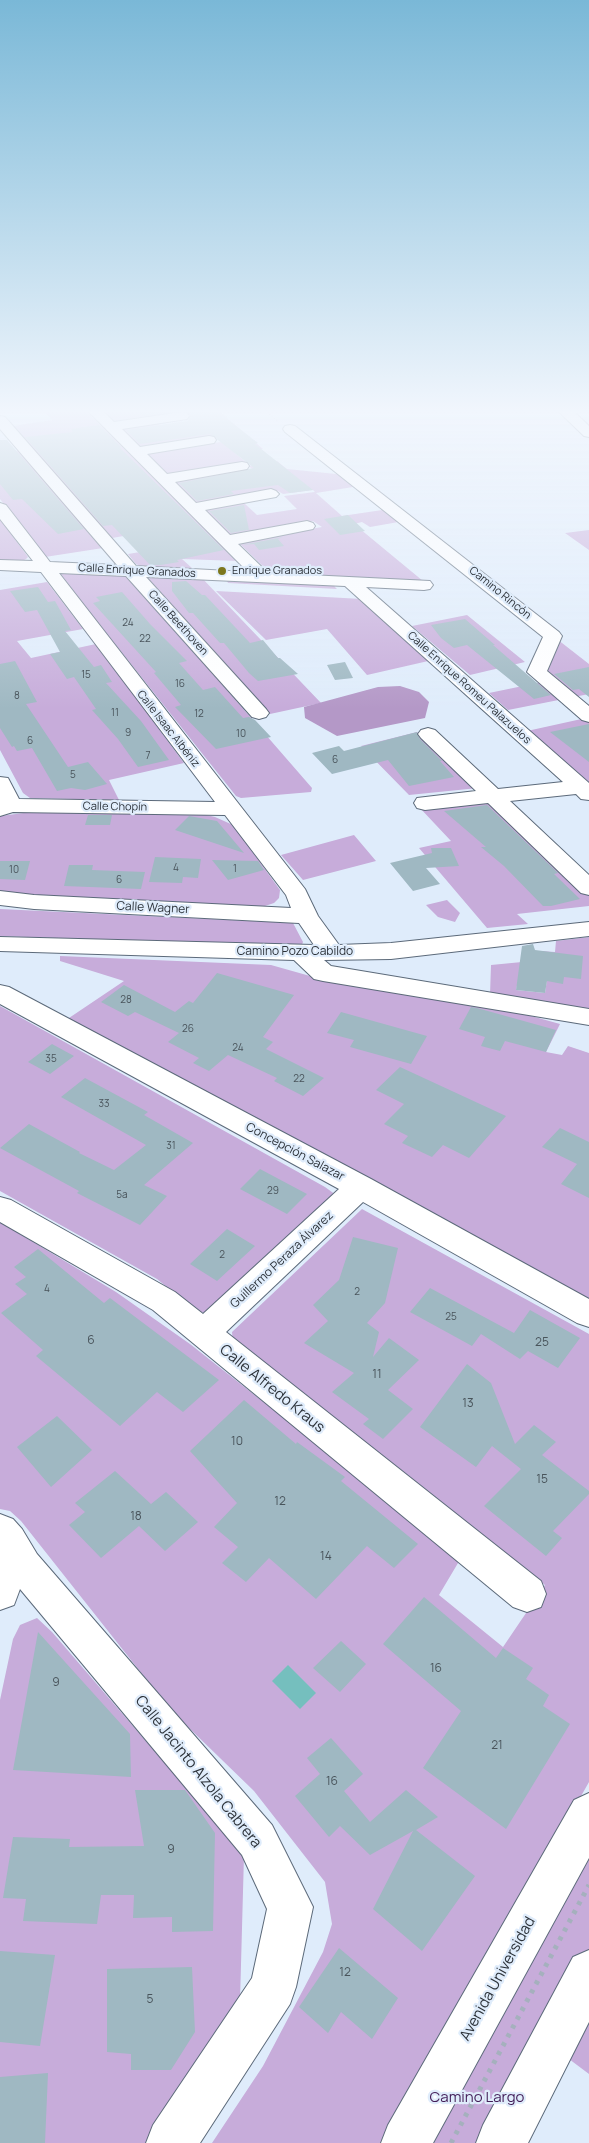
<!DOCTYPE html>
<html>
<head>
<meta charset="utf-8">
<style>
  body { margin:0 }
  canvas { display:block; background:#dfecfb }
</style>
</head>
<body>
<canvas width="589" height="2143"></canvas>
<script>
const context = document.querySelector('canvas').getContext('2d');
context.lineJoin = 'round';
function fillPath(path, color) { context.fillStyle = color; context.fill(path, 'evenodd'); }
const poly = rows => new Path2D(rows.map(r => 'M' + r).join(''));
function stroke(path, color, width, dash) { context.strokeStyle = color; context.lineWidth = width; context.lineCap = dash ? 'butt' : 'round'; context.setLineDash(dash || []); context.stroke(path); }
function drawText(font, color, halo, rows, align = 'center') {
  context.font = font + ' Manrope,sans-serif'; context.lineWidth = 4.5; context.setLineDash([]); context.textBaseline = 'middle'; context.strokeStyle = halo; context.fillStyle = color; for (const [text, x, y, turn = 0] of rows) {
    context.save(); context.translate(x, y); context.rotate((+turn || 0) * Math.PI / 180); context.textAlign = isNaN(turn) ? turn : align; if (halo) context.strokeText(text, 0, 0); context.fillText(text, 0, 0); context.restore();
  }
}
const green = poly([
  [42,409,84,409,238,561,182,559,193,569,143,567,136,564,128,554,171,547,158,530,112,538,13,426,52,420],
  [100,409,217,409,263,449,235,453,247,463,172,475,166,474,146,454,148,452,221,442,216,437,140,448,119,429,157,422,167,432,202,426,187,413,116,423],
  [19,451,78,518,103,548,45,557,0,499,0,452],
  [277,461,287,469,346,475,359,486,316,493,342,516,389,509,404,521,370,527,362,522,354,524,423,581,271,574,238,542,322,527,313,521,231,536,203,509,244,503,257,515,297,509,284,496,315,492,313,490,283,494,278,491,200,505,171,480,252,469,249,466],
  [0,519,28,557,26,559,22,561,0,560],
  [589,530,589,550,565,533],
  [64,572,124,574,139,589,312,788,311,792,241,798,236,796,80,600,61,574],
  [150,575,201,577,321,703,270,714,149,580],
  [227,581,334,586,337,589,228,583],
  [47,582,83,629,17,641,31,658,96,644,184,763,109,780,119,800,30,798,23,793,0,750,0,590],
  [216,591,362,599,437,659,367,675,327,629,266,640],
  [467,615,525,662,470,675,412,626],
  [553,636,589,664,589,694,508,710,489,693,547,681,537,672],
  [586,718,589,721,589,786,527,731],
  [417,732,447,760,478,788,409,795,361,746],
  [490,801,506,813,589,895,589,906,517,914,528,924,487,928,419,848,451,841,419,807],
  [24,813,198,813,215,817,233,825,280,890,279,898,274,903,262,907,29,897,0,892,0,816],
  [354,835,376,861,303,880,281,855],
  [447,900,460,913,455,922,438,917,426,905],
  [0,909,293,923,303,942,301,947,0,936],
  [589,937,589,1011,490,995,491,965,522,962,516,990,545,993,549,967,540,951,555,952,556,941],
  [60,956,271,965,310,976,495,1006,560,1024,546,1052,562,1055,568,1046,589,1053,589,1304,66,1020,124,981,60,961],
  [0,1006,325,1187,336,1195,211,1311,199,1313,157,1279,0,1191],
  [362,1209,589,1334,589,1782,384,2143,212,2143,263,2066,323,1952,332,1924,325,1882,254,1791,186,1725,146,1679,21,1521,10,1511,0,1509,0,1222,116,1292,190,1344,461,1558,439,1595,503,1647,545,1585,404,1472,233,1342,232,1332],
  [37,1618,52,1632,244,1855,240,2001,154,2143,0,2143,0,1700,13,1639,20,1625],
  [589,1813,589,1973,501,2143,405,2143],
  [589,2008,589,2074,565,2056]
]);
const forest = poly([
  [400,686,419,692,429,702,425,718,337,736,305,718,304,707,378,687]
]);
const water = poly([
  [288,1665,316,1693,300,1709,272,1681]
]);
const building = poly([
  [134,409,214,409,258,443,255,444,313,490,290,493,278,485,231,491,234,494,197,501,179,483,254,468,210,434,140,444,126,430,187,421,191,415,187,411,182,410,143,416],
  [99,425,121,447,120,448,224,550,177,560,179,562,161,565,150,565,112,525,103,526,25,437,73,432,71,429],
  [0,440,7,440,84,529,58,534,22,499,13,500,0,484],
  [244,505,249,530,253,529,231,533,209,511],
  [348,515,365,531,340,535,324,519],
  [283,537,278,539,284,546,259,550,254,544,242,545],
  [186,581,202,595,205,595,250,643,263,640,278,658,280,658,298,674,258,681,249,673,224,643,220,643,193,613,189,613,172,591,172,582],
  [38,587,48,602,55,601,71,630,65,631,94,667,101,665,112,682,106,683,141,721,169,760,138,767,118,739,92,710,96,709,74,677,67,679,50,654,60,652,37,610,25,612,10,591],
  [122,592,150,624,187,661,179,663,203,690,215,687,243,718,249,717,255,720,271,737,216,749,175,707,181,705,154,673,156,672,93,603,100,601,96,597],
  [465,619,495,645,493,645,551,695,534,699,467,645,454,648,441,638,431,625],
  [15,661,37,702,26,704,68,767,88,762,107,784,85,790,71,788,57,791,32,748,17,751,14,746,12,747,0,728,0,664],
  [345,662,353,678,335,680,327,665],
  [589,667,589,697,579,689,573,690,554,674],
  [589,724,589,762,550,732],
  [417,732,420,739,442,761,440,761,454,777,409,786,388,760,332,774,312,753,339,746,344,751],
  [487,805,558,873,554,874,580,899,551,906,543,906,504,866,481,847,486,847,444,811],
  [88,815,112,815,110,825,85,825],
  [189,816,217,821,244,853,175,830],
  [431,848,451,848,459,866,426,868,440,884,413,891,390,863,432,853],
  [155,857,201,859,198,878,183,877,182,883,149,882],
  [212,860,258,861,264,870,228,880],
  [0,861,30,861,25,880,0,879],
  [69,865,93,865,92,870,145,872,141,889,64,886],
  [533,944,535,950,583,956,581,979,564,977,563,984,547,981,545,993,516,990,522,946],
  [217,973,294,995,263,1037,273,1042,266,1049,324,1078,303,1096,274,1081,277,1078,228,1055,209,1071,193,1063,199,1058,168,1042,179,1033,135,1012,128,1016,101,1002,124,985,175,1012,189,1001,193,1003],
  [471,1007,477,1008,556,1030,546,1052,505,1041,500,1051,481,1046,485,1037,459,1029],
  [341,1012,427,1036,411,1064,350,1047,354,1040,327,1033],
  [52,1044,74,1056,50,1074,28,1062],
  [400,1067,506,1116,469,1158,443,1145,432,1157,402,1143,408,1136,384,1124,404,1104,376,1090],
  [85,1078,148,1112,144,1115,193,1143,144,1185,167,1196,140,1225,77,1193,79,1191,0,1148,29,1124,80,1152,79,1153,114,1170,146,1145,61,1097],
  [560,1128,589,1142,589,1198,561,1184,577,1164,542,1147],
  [260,1169,307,1194,287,1214,240,1189],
  [227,1229,255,1246,217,1281,190,1264],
  [353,1237,398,1248,385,1303,367,1323,379,1332,373,1357,389,1338,419,1360,388,1390,413,1409,383,1439,363,1424,369,1419,332,1392,354,1373,304,1343,328,1321,313,1305,339,1280],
  [38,1249,104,1303,110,1298,219,1380,183,1412,157,1392,120,1426,36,1356,43,1350,1,1313,27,1294,15,1284,26,1277,14,1267],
  [430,1288,514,1333,530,1310,580,1338,558,1368,528,1351,520,1359,481,1334,472,1346,410,1312],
  [467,1364,491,1383,515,1444,534,1425,556,1442,542,1455,589,1491,589,1494,553,1531,562,1538,546,1556,484,1506,521,1469,492,1446,476,1467,420,1427],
  [244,1400,296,1444,297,1442,345,1477,341,1481,418,1544,394,1568,367,1546,316,1599,269,1558,246,1582,222,1563,238,1547,214,1527,237,1503,190,1451],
  [57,1416,92,1450,51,1487,17,1447],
  [115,1471,151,1504,166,1492,198,1522,165,1551,139,1526,101,1558,69,1525,85,1512,75,1503],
  [424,1597,496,1658,503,1648,533,1668,526,1679,549,1695,543,1706,570,1724,506,1829,423,1768,461,1711,383,1644],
  [38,1632,130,1734,131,1777,13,1770],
  [341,1641,366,1664,340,1692,313,1668],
  [331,1738,363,1774,344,1791,370,1822,406,1790,438,1817,416,1830,475,1876,422,1951,373,1909,413,1831,370,1855,340,1826,329,1837,295,1796,320,1774,307,1758],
  [135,1790,185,1790,215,1833,213,1931,172,1932,172,1917,133,1918,134,1895,101,1895,97,1924,23,1921,26,1899,3,1898,13,1837,70,1839,69,1847,144,1846],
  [339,1948,398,1998,372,2039,341,2012,328,2033,299,2007],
  [0,1951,55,1955,40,2046,0,2042],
  [192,1967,195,2032,171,2070,131,2070,131,2054,107,2052,107,1969],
  [48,2073,45,2143,0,2143,0,2077]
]);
const pathFar1 = poly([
  [262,409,278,421]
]);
const path = poly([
  [451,2143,589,1885]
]);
const minor = poly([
  [86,409,101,409,114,422,182,412,187,413,189,416,187,419,122,429,140,447,209,436,214,437,216,440,214,443,147,454,167,474,242,462,247,463,249,466,247,469,175,482,196,503,271,489,276,491,279,494,276,497,205,510,230,535,307,521,313,523,315,526,313,529,238,544,268,573,430,581,433,585,430,589,424,590,366,587,589,783,589,800,581,799,576,794,510,801,589,875,589,895,581,893,488,803,425,810,417,808,414,803,417,798,476,791,421,738,418,734,421,730,428,728,435,730,498,789,563,782,345,586,146,577,266,709,269,713,266,717,259,719,252,717,126,576,59,573,305,889,318,916,339,945,391,943,589,922,589,936,391,959,324,960,331,966,589,1009,589,1025,323,981,314,979,294,960,0,951,0,937,314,945,299,923,34,909,0,905,0,891,34,895,291,908,286,895,225,815,13,812,0,816,0,777,8,778,19,799,215,802,41,572,0,570,0,560,33,561,0,519,0,503,6,505,50,562,117,565,0,429,0,416,5,417,136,566,248,572,86,409],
  [556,409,571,409,589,426,589,437,584,436,556,409],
  [290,425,295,426,559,632,562,636,547,671,589,706,589,722,582,720,527,672,543,637,285,432,283,429,285,426,290,425],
  [0,985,9,987,371,1179,589,1299,589,1327,577,1323,363,1202,226,1332,541,1581,546,1594,541,1607,527,1612,513,1607,153,1310,0,1222,0,1197,11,1200,175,1292,203,1314,339,1189,0,1004,0,985],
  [0,1514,13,1519,22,1529,37,1554,272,1825,313,1907,296,1987,290,2004,200,2143,146,2143,153,2125,252,1978,267,1909,242,1855,20,1589,14,1605,0,1610,0,1514],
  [589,1793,589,1858,433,2143,381,2143,388,2125,574,1800,589,1793],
  [589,1950,589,2022,528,2143,476,2143,483,2125,573,1957,589,1950]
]);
const markers = [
  [222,571,5,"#7d771d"]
];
const numberNames = [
  ["24",128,623],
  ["22",145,639],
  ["15",86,675],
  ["16",180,684],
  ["8",17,696],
  ["11",115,713],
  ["12",199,714],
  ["9",128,733],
  ["10",241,734],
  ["6",30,741],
  ["7",148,756],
  ["6",335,760],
  ["5",73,775],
  ["4",176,868],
  ["1",235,869],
  ["10",14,870],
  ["6",119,880],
  ["28",126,1000],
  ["26",188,1029],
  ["24",238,1048],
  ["35",51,1059],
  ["22",299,1079],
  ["33",104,1104],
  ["31",171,1146],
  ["29",273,1191],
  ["5a",122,1195],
  ["2",222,1255],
  ["4",47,1289],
  ["2",357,1292],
  ["25",451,1317]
];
const farStreetnames = [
  ["Calle Enrique Granados",137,571,3],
  ["Camino Rincón",500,593,39],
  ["Calle Beethoven",178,623,48],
  ["Calle Enrique Romeu Palazuelos",469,688,42],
  ["Calle Isaac Albéniz",168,729,52],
  ["Calle Chopín",115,807,1]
];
const farPoinames = [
  ["Enrique Granados",232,571]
];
const streetNames = [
  ["Calle Wagner",153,908,3],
  ["Camino Pozo Cabildo",295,952],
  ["Concepción Salazar",295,1152,28],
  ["Guillermo Peraza Álvarez",282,1260,-43]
];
const nearNumbernames = [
  ["6",91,1341],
  ["25",542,1343],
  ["11",377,1375],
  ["13",468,1404],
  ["10",237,1442],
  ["15",542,1480],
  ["12",280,1502],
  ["18",136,1517],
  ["14",326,1557],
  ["16",436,1669],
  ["9",56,1683],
  ["21",497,1746],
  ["16",332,1782],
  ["9",171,1850],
  ["12",345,1973],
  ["5",150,2000]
];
const nearStreetnames = [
  ["Calle Alfredo Kraus",272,1389,39],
  ["Calle Jacinto Alzola Cabrera",198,1772,51],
  ["Avenida Universidad",498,1979,-61]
];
const nearParknames = [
  ["Camino Largo",477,2098]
];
fillPath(green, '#c7acda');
fillPath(forest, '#b498c7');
fillPath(water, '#75bfbe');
fillPath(building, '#9fb8c2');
stroke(minor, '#5c6a7a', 2);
stroke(pathFar1, '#a5b0bd', 2, [1, 2]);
stroke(path, '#a5b0bd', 5, [4, 6]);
fillPath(minor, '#fff');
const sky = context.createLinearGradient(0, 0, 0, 709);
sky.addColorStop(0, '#7ab8d7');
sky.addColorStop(0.58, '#f1f6fd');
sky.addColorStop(1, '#f1f6fd00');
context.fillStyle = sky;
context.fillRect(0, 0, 589, 709);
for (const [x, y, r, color] of markers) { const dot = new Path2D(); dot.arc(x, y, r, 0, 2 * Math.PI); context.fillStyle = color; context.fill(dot); stroke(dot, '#dfecfb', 2); }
drawText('10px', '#49545b', null, numberNames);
drawText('11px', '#2c3239', '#dfecfb', farStreetnames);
drawText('11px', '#2c3239', '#dfecfb', farPoinames, 'left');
drawText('12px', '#2c3239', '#dfecfb', streetNames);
drawText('12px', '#49545b', null, nearNumbernames);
drawText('15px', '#2c3239', '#dfecfb', nearStreetnames);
drawText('15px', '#441f59', '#dfecfb', nearParknames);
</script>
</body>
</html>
